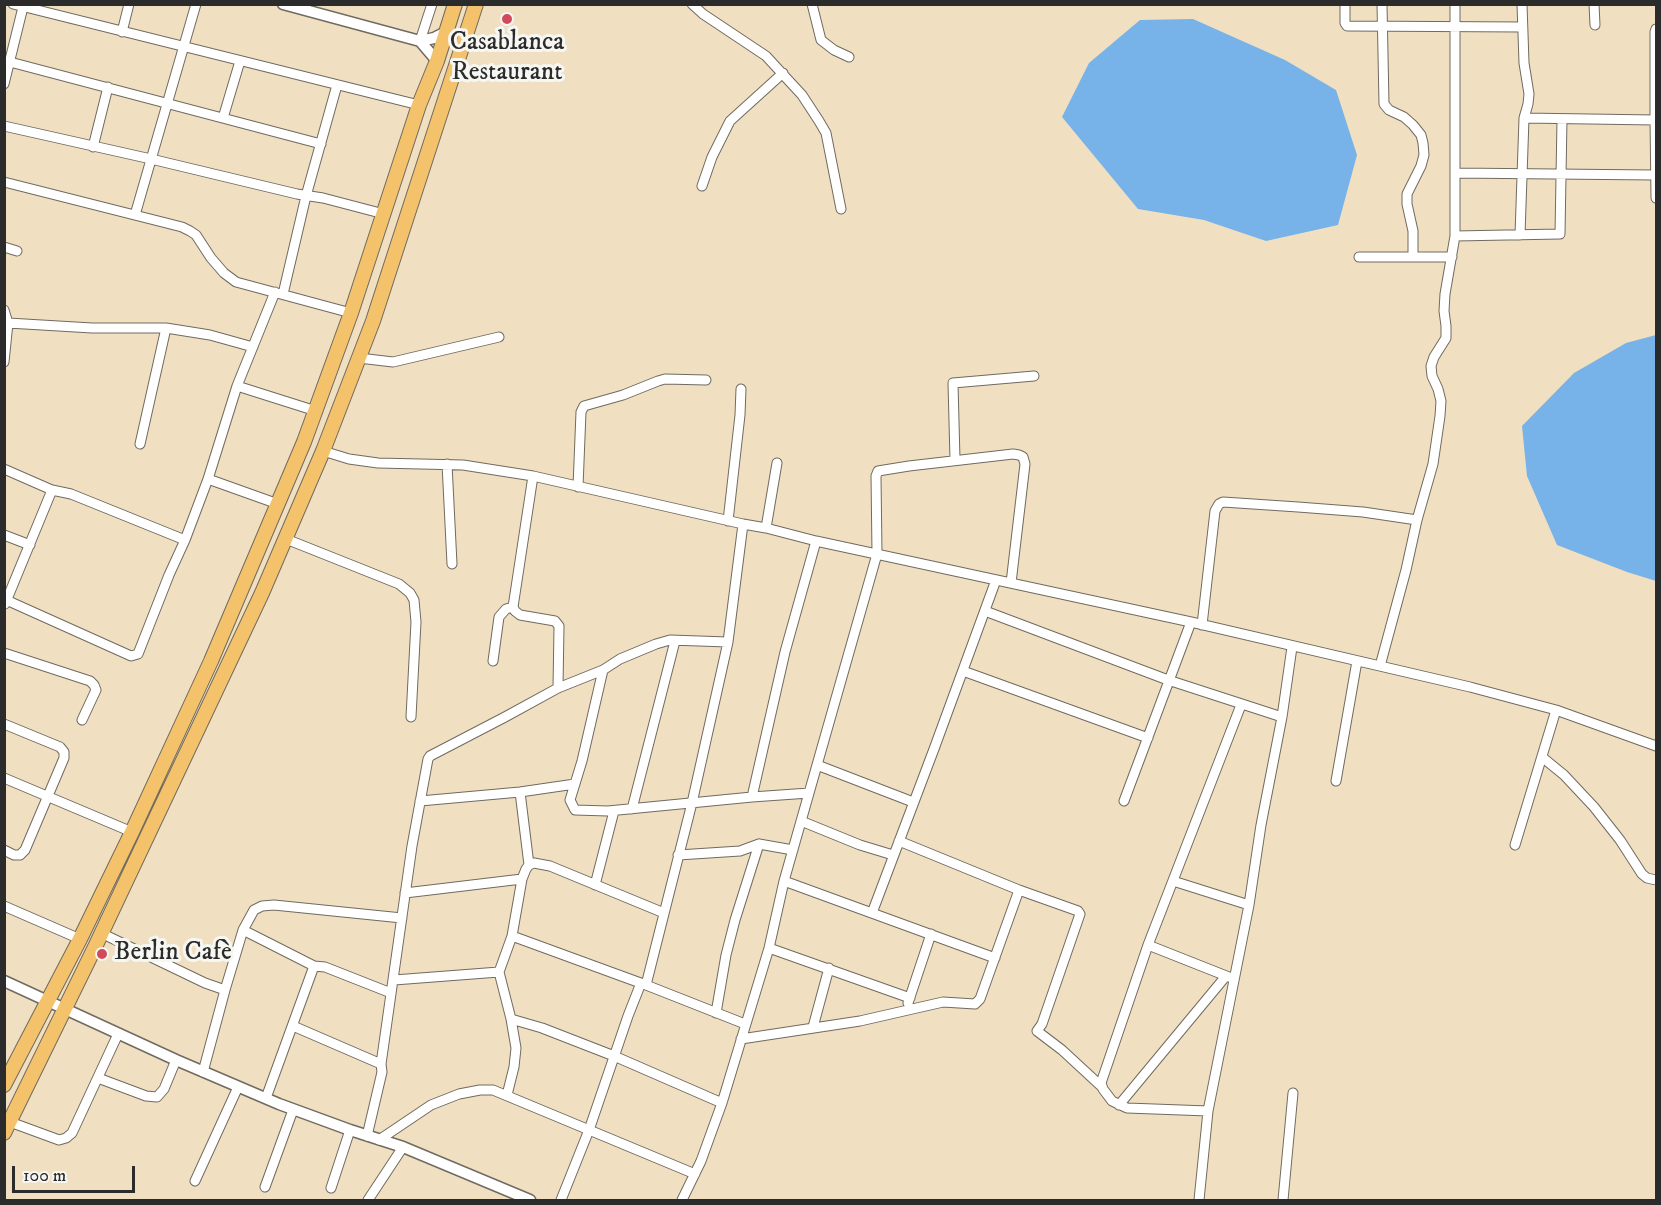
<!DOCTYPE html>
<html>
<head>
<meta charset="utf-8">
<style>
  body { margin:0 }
  #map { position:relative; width:1661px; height:1205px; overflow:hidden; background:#f0e0c1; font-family:"IM FELL DW Pica",serif }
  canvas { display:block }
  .frame { position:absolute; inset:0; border:6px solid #2b2b2b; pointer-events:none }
  .scale { position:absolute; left:12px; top:1166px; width:123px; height:27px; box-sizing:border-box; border:3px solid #2b2b2b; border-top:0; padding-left:8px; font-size:18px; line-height:21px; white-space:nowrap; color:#2b2b2b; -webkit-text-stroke:4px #f6f6f2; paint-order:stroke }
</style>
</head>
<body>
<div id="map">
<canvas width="1661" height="1205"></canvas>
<div class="frame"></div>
<div class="scale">100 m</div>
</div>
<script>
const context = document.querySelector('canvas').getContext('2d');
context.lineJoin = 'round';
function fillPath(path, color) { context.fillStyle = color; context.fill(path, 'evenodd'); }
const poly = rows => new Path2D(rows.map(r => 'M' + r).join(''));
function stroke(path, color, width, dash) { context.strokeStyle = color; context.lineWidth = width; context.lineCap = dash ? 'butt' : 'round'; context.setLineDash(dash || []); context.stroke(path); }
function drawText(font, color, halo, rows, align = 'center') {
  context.font = font + ' "IM FELL DW Pica",serif'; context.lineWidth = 6; context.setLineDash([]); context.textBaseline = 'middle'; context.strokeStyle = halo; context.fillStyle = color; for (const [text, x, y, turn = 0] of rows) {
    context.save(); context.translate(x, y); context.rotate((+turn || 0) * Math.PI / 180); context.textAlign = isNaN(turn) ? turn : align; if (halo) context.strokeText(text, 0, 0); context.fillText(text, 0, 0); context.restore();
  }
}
const water = poly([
  [1193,19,1285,60,1336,90,1357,155,1338,225,1266,241,1204,220,1138,209,1062,117,1089,63,1140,20],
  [1656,335,1656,581,1627,572,1557,545,1527,476,1522,426,1574,373,1626,343]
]);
const minor = poly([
  [13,4,419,105],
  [692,4,703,14,766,56,802,95,819,121,826,133,841,209],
  [812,4,821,40,834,50,849,57],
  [1345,4,1345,23,1347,26,1522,27],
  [1382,4,1384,104,1389,110,1404,117,1413,125,1421,135,1423,143,1424,155,1421,166,1407,194,1407,204,1413,231,1413,256],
  [1594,4,1595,25],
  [1656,29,1655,32,1655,120,1656,198],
  [122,32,129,4],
  [420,41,432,4],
  [10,62,321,144],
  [4,84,23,7],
  [223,118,240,61],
  [1524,118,1655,120],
  [4,126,151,159,297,194,323,198,384,214],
  [93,147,108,87],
  [1455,173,1655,175],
  [4,182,182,227,190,231,196,235,211,258,224,273,236,282,351,313],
  [702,186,712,157,730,121,783,73],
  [135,215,196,4],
  [1520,235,1524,118,1528,104,1529,94,1524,63,1522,4],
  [1455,236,1560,234,1562,119],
  [4,247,17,251],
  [1359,257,1452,257],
  [283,294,306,196,337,85],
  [4,310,8,323,4,362],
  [8,323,92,328,166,328,210,335,253,347],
  [359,358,393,362,499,337],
  [237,386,316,411],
  [140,444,166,328],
  [323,451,349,459,378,463,463,465,533,476,743,524,766,528,816,541,1191,622,1470,687,1556,710,1656,746],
  [955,460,953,383,1034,376],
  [447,464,452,564],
  [4,469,52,490,71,494,185,540],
  [533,476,513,607,515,611,520,615,555,621,559,626,558,688],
  [208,479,278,504],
  [578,487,581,412,584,406,623,395,658,381,665,379,706,380],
  [728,521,740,415,741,389],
  [766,528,777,463],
  [4,535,30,545],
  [286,539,399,584,410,593,414,600,416,622,411,717],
  [4,599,131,656,138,654,169,575,185,540,208,479,237,386,275,292],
  [5,604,52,490],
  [985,611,1168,680,1282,717],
  [1202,625,1215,511,1219,504,1223,502,1298,507,1363,512,1417,520],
  [4,653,90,681,94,685,96,690,82,720],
  [493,661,499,617,506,609,513,607],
  [1380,666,1406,570,1417,520,1433,464,1440,416,1441,401,1438,389,1432,376,1431,366,1434,357,1446,338,1446,326,1444,311,1445,294,1455,236,1455,4],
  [603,670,582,761,570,800,575,810,608,811,752,797,809,793],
  [963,671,1148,738],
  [4,724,60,747,64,752,64,758,25,850,20,855,14,855,4,850],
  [1542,757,1564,775,1594,807,1620,840,1642,874,1647,878,1656,880],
  [817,765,913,802],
  [4,778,132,832],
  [1336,781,1357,661],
  [752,797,785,652,816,541],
  [420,801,520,792,575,784],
  [1124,801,1191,622],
  [632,809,675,641],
  [801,821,860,845,893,855],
  [899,841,1019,890,1078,911,1080,914,1042,1024,1037,1031,1062,1050,1102,1087],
  [1515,845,1556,710],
  [678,855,740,851,759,844,793,850],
  [529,865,534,863,550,866,664,913],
  [784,881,995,958],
  [1173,881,1249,905],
  [595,885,614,811],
  [405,893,522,879],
  [4,906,80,939],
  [872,913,934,749,996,580],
  [243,930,314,966],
  [101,933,205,983,225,990,243,930,254,910,262,906,274,905,402,918],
  [512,936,646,985,745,1024],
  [1148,945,1229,977],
  [769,948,910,998],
  [394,980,499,972],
  [646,985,692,803,728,642,743,524],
  [908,1003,931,934],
  [716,1013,726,955,735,920,759,844],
  [511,1019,542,1028,614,1056,722,1103],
  [293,1026,381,1064],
  [813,1027,829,968],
  [741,1039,860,1021,943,1002,975,1004,980,999,1019,890],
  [203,1072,225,990],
  [98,1078,146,1096,157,1097,164,1089,176,1060],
  [507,1095,514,1067,516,1048,511,1019,499,972,512,936,522,879,526,869,529,865,520,792],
  [266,1098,314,966,325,967,391,993],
  [1119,1105,1226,976],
  [1208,1111,1127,1108,1112,1101,1103,1089,1101,1083,1148,945,1241,705],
  [10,1122,59,1140,66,1138,72,1133,118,1034],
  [367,1136,382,1072,381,1064,412,846,428,759,430,756,505,717,558,688,603,670,620,659,656,644,670,640,728,642],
  [379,1140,431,1105,459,1094,480,1090,493,1090,695,1174],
  [195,1181,238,1087],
  [265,1187,293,1110],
  [331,1188,350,1130],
  [368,1200,403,1147],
  [561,1200,589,1130,628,1016,641,983],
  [682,1200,701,1161,722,1103,769,948,784,881,877,554,876,476,878,471,909,466,1013,454,1019,455,1023,457,1025,464,1011,583],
  [1199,1200,1208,1111,1249,905,1261,825,1282,717,1292,647],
  [1283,1200,1293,1093]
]);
const tertiary = poly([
  [283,4,420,41,434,38,446,32],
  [420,41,437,61],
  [4,981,176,1060,279,1104,350,1130,403,1147,530,1200]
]);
const primary = poly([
  [4,1085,80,939,132,832,211,661,304,442,351,313,419,105,437,61,455,4],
  [4,1133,95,947,262,593,323,451,373,321,476,4]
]);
const markers = [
  [507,19,6,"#d1495b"],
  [102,954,6,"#d1495b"]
];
const poiNames = [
  ["Casablanca",507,44],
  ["Restaurant",507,74],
  ["Berlin Cafè",114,954,"left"]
];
fillPath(water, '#77b2e8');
stroke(minor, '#706a60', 11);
stroke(tertiary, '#706a60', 13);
stroke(primary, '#706a60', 16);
stroke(minor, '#fff', 9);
stroke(tertiary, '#fff', 10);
stroke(primary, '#f3c26a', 14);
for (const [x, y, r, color] of markers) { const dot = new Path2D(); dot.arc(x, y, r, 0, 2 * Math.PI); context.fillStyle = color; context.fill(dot); stroke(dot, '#f6f6f2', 2); }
drawText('26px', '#2b2b2b', '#f6f6f2', poiNames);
</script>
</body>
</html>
